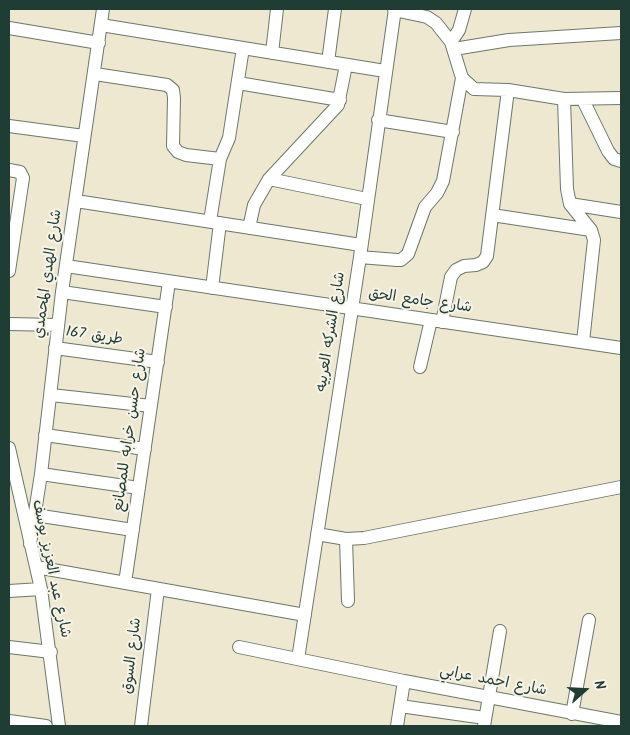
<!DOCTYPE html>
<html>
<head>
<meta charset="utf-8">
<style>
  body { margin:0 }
  #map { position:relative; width:630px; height:735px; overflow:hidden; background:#efe8d0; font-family:Kalam,sans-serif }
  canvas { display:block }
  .frame { position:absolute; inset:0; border:10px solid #1f3d34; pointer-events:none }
  .north { position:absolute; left:560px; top:665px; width:50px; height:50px; -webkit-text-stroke:4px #f7f3e8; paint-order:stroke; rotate:71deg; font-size:14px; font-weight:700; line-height:20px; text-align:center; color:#1f3d34 }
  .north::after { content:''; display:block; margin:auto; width:18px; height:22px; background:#1f3d34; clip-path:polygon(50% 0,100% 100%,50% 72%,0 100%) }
</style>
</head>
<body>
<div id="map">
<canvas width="630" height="735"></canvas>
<div class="frame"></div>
<div class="north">N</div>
</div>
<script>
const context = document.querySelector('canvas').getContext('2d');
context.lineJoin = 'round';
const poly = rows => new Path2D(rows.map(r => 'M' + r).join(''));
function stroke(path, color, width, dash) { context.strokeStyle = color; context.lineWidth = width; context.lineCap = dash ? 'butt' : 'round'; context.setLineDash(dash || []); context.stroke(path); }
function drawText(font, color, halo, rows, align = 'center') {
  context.font = font + ' Kalam,"Playpen Sans Arabic",sans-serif'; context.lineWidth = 4; context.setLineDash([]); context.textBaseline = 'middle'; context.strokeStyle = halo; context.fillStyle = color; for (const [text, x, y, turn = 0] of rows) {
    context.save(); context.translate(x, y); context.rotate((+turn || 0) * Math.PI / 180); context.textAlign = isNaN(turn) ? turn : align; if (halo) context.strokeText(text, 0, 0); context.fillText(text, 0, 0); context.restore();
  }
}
const minor = poly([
  [394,10,427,17,436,23,451,42,462,78,474,89,508,90,564,99,621,98],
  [101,25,385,71],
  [9,28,99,43],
  [451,42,459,30,465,9],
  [454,49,509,40,621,33],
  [272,53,277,9],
  [328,62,335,9],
  [95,74,167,85,173,90,174,98,173,146,178,152,186,155,220,159],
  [238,83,340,100],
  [564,99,567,189,570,204,591,230,594,240,583,342],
  [583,100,608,151,614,159,621,161],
  [378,120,453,132],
  [9,126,84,136],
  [9,170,20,172,23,178,9,271],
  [269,179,367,199],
  [76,201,361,245],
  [570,204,621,212],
  [492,215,591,230],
  [210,221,220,159,229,138,243,48],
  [249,228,254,205,269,179,338,105,346,65],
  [360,257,397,260,401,260,408,254,425,207,437,193,443,181,462,78],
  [66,266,621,348],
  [212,288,220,223],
  [62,292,166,307],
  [442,322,451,277,456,270,464,266,476,265,483,262,487,256,508,90],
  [9,324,58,325],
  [55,348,158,362],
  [420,367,431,320],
  [51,395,151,406],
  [45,435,145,449],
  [9,448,41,589,59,726],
  [41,474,139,488],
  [35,515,133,530],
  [317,534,346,539,364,538,621,487],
  [346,539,348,601],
  [30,544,41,474,62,292,103,9],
  [36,567,305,615],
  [125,583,169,282],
  [9,591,41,589],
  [9,647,51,652],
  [239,647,404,681],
  [298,659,360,257,395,9],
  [400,706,485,718],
  [572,714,589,620],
  [9,721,46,726],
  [141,726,158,589],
  [397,726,404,681,621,722],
  [484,726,500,631]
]);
const streetNames = [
  ["شارع الهدي المحمدي",49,274,-82],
  ["شارع جامع الحق",420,302,8],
  ["شارع الشركه العربيه",332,332,-81],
  ["طريق 167",94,337,8],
  ["شارع حسن خرابه للمصانع",131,430,-82],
  ["شارع عبد العزيز يوسف",50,569,78],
  ["شارع السوق",133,656,-83],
  ["شارع احمد عرابي",493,682,11]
];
stroke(minor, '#68796b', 14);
stroke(minor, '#fff', 12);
drawText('15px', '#1f3d34', '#f7f3e8', streetNames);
</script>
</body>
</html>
